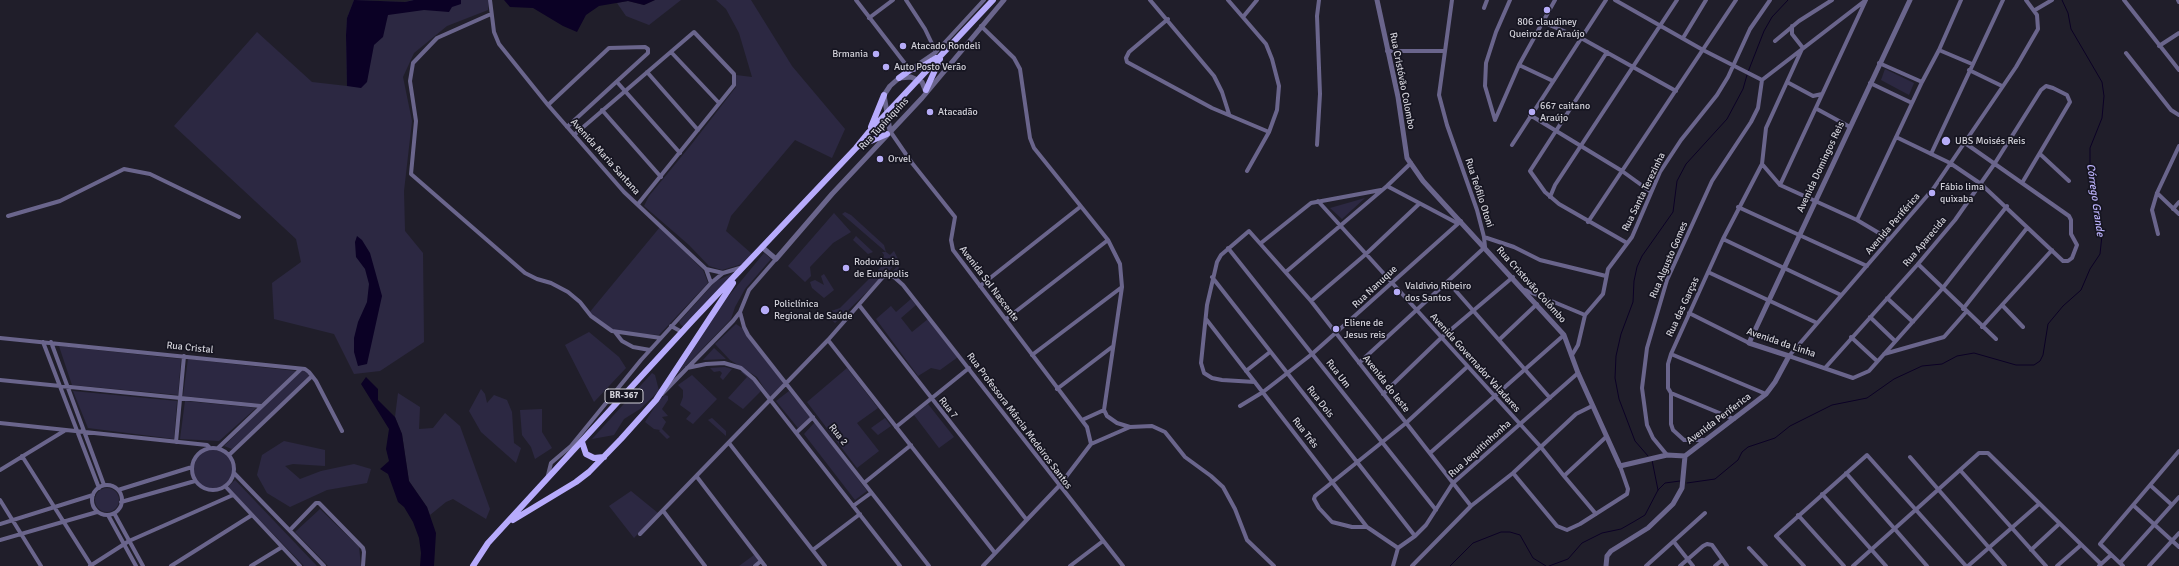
<!DOCTYPE html>
<html>
<head>
<meta charset="utf-8">
<style>
  body { margin:0 }
  canvas { display:block; background:#201e2a }
</style>
</head>
<body>
<canvas width="2179" height="566"></canvas>
<script>
const context = document.querySelector('canvas').getContext('2d');
context.lineJoin = 'round';
function fillPath(path, color) { context.fillStyle = color; context.fill(path, 'evenodd'); }
const poly = rows => new Path2D(rows.map(r => 'M' + r).join(''));
function stroke(path, color, width, dash) { context.strokeStyle = color; context.lineWidth = width; context.lineCap = dash ? 'butt' : 'round'; context.setLineDash(dash || []); context.stroke(path); }
function drawText(font, color, halo, rows, align = 'center') {
  context.font = font + ' Signika,sans-serif'; context.lineWidth = 3.5; context.setLineDash([]); context.textBaseline = 'middle'; context.strokeStyle = halo; context.fillStyle = color; for (const [text, x, y, turn = 0] of rows) {
    context.save(); context.translate(x, y); context.rotate((+turn || 0) * Math.PI / 180); context.textAlign = isNaN(turn) ? turn : align; if (halo) context.strokeText(text, 0, 0); context.fillText(text, 0, 0); context.restore();
  }
}
const green = poly([
  [354,0,405,2,412,0,489,0,488,10,447,26,414,53,403,77,412,121,404,191,405,231,423,253,424,342,380,371,354,374,334,334,274,319,272,283,301,262,296,239,174,126,257,32,312,82,347,86,346,35,347,18],
  [655,0,681,0,649,25,626,16,617,3,628,1,644,5],
  [716,0,751,0,792,66,845,129,832,158,795,140,731,216,726,231,752,254,742,264,722,270,709,266,689,245,644,206,649,196,691,145,736,87,736,75,752,77,739,33,726,9],
  [1885,69,1914,83,1909,95,1881,80],
  [1365,198,1342,219,1330,208],
  [845,212,851,215,884,245,886,252,890,255,894,251,899,261,835,323,828,316,819,315,840,308,882,266,884,255,882,252,886,252,842,214],
  [834,213,851,232,833,243,810,267,811,276,805,282,788,266],
  [660,227,703,270,708,283,659,335,615,332,589,313],
  [856,236,873,252,868,254,853,240],
  [764,253,771,259,745,289,735,307,731,319,676,376,723,303],
  [898,266,903,278,889,274],
  [738,271,685,328,681,325,679,322,716,281],
  [824,274,834,290,824,298,812,288,810,282,815,280,824,285,821,276],
  [911,299,916,305,901,318,912,332,928,319,958,357,940,370,931,368,918,376,876,319,891,306,896,312],
  [736,324,742,328,755,343,784,384,770,397,757,377,730,360,715,344],
  [589,332,619,357,626,368,594,402,565,345],
  [59,346,181,359,178,395,72,385],
  [714,348,726,359,703,360],
  [188,359,296,371,261,404,183,396],
  [725,367,732,369,723,380,720,377,722,373,720,371,714,372,710,368],
  [847,368,878,408,857,423,879,451,857,468,807,402],
  [301,370,309,372,310,376,232,449,224,446],
  [742,371,749,375,761,391,743,409,728,398,747,377,741,372],
  [652,373,655,375,659,391,640,409,624,419,614,435,592,439],
  [692,375,717,399,693,424,686,419,691,413,680,405,683,397,683,390,678,385],
  [481,389,485,394,487,403,494,395,507,400,512,412,514,443,521,448,516,463,481,432,469,411],
  [73,391,177,401,174,439,88,428],
  [789,391,811,418,798,428,776,401],
  [398,393,420,407,419,429,433,428,445,413,460,426,490,509,486,519,453,499,446,502,430,515,427,507,409,481,402,434,395,417],
  [665,395,668,396,668,400,662,409,668,416,662,417,666,422,662,429,670,437,667,439,659,431,660,430,654,429,645,422,659,400],
  [185,401,256,408,219,441,180,439],
  [928,404,954,437,939,448,914,415],
  [542,409,542,432,552,448,535,459,531,447,522,435,520,410],
  [712,418,726,431,726,436,708,420],
  [885,418,891,426,878,435,871,428],
  [815,422,867,491,855,500,804,434],
  [284,441,325,450,325,466,293,464,285,466,300,479,321,471,354,464,371,469,367,483,327,490,290,507,267,493,257,475,262,455],
  '193 469a20 20 0 1 1 40 0a20 20 0 1 1-40 0Z',
  [235,480,317,566,304,566,228,487],
  '95 500a12 12 0 1 1 24 0a12 12 0 1 1-24 0Z',
  [631,491,658,513,634,538,609,506],
  [320,509,359,547,361,566,328,566,295,532],
  [754,555,759,561,752,566,739,566]
]);
const water = poly([
  [354,0,405,2,414,0,461,0,461,4,452,7,449,12,424,10,388,15,383,37,374,45,367,82,361,88,347,86,346,35,347,18],
  [504,0,655,0,644,5,628,1,599,6,586,15,577,32,563,26,533,8,510,7],
  [357,236,362,240,370,253,382,296,367,364,358,366,354,352,354,338,358,322,367,302,369,284,365,269,356,257,355,242],
  [366,377,378,389,378,400,395,417,402,434,409,481,427,507,436,533,434,566,420,566,421,553,419,538,413,522,404,507,398,502,388,474,380,469,389,461,386,449,389,429,361,384]
]);
const stream = poly([
  [1748,72,1764,31,1772,17,1788,0],
  [1648,456,1635,441,1619,399,1615,378,1616,356,1621,334,1633,302,1634,281,1637,267,1642,256,1673,212,1677,181,1686,164,1727,119,1743,89,1747,75],
  [1652,460,1658,490],
  [1687,483,1715,479,1738,460,1742,452,1748,447,1775,438,1790,426,1832,405,1867,398,1894,379,1922,366,1942,364,1957,356,1974,353,2016,365,2034,365,2040,361,2043,355,2048,324,2063,306,2081,290,2090,269,2100,254,2102,235,2090,169,2090,148,2102,118,2104,96,2102,82,2071,29,2068,13,2062,0],
  [1450,566,1473,543,1501,532,1510,532,1520,535,1533,558,1546,566],
  [1549,566,1568,559,1582,543,1602,533,1621,529,1635,521,1645,515,1658,490,1665,483,1680,481]
]);
const minor = poly([
  [490,0,494,32,499,44,548,105,624,192,706,269,723,273,743,267],
  [856,0,910,70],
  [906,0,925,29,936,52],
  [1150,0,1214,76,1222,92,1229,114],
  [1228,0,1266,44,1272,59,1279,86,1277,110,1269,132,1247,171],
  [1615,0,1703,50,1762,80,1866,0],
  [2124,0,2179,70],
  [2178,0,2179,2],
  [1484,8,1487,0],
  [2035,10,2052,0],
  [491,14,437,38,413,63,410,81,416,121,411,174,525,273,537,279,551,283,568,292,580,302,591,316,612,331,661,338],
  [1243,17,1257,0],
  [869,18,893,0],
  [1168,19,1129,52,1126,58,1127,62,1212,108,1269,132],
  [1542,22,1581,38,1676,91],
  [981,26,1014,58,1020,69,1030,138,1034,148,1108,240,1120,264,1122,287,1104,410,1107,416,1117,423,1130,427,1152,426,1165,432,1185,457,1211,476,1223,487,1235,509,1247,540,1274,566],
  [1792,26,1792,34,1803,48],
  [1683,38,1706,0],
  [1775,41,1799,21,1832,0],
  [2159,46,2179,33],
  [1802,49,1766,128,1762,164,1780,185,1857,220,1889,239],
  [1939,50,1972,64],
  [1387,51,1444,51],
  [671,52,719,103],
  [1607,52,1530,171,1545,192,1559,204,1627,243],
  [2126,53,2171,110,2179,115],
  [1879,63,1922,82],
  [1519,65,1553,81],
  [914,67,936,52,984,0],
  [1969,70,2002,86],
  [647,72,698,130],
  [617,82,680,153],
  [1787,82,1813,96,1822,94],
  [1870,83,1912,103],
  [548,105,609,48,645,47,648,49,648,53,626,73,567,127],
  [1817,109,1850,127],
  [602,110,661,177],
  [1530,115,1622,171,1651,192],
  [1495,120,1519,65,1555,0],
  [1495,120,1485,86,1486,63,1496,32,1510,0],
  [890,131,912,163,955,217,951,240,953,250,1087,427,1091,444],
  [574,135,694,32,734,74,734,85,638,204],
  [1896,137,1950,163,1981,184,2063,261,2068,261,2072,258,2077,245,2071,234,2071,220,2069,216,1965,143],
  [1317,145,1320,94,1317,16,1319,0],
  [1512,145,1606,0],
  [1931,154,2003,0],
  [2040,154,2069,181],
  [1780,185,1866,0],
  [1387,186,1457,223],
  [2157,193,2179,214],
  [1550,197,1555,185,1677,0],
  [1318,201,1540,446,1564,476,1606,437],
  [2007,206,1942,289,1869,371,1853,378,1789,356,1933,189,2016,67,2038,29,2037,15,2026,0],
  [1738,207,1867,266],
  [2173,209,2179,202],
  [8,216,60,201,124,169,150,174,239,217],
  [1857,220,1922,82,1939,50,1961,0],
  [1588,222,1736,0],
  [2158,234,2152,210,2157,193,2179,146],
  [1484,237,1514,247,1540,260,1606,276],
  [1723,239,1841,295],
  [1261,243,1311,203,1381,190],
  [1228,248,1436,510],
  [1918,264,1996,339],
  [706,269,711,283],
  [1287,271,1387,186,1411,163],
  [1708,272,1817,323],
  [1212,277,1415,536],
  [1448,282,1550,398],
  [980,286,1080,207],
  [1525,290,1585,315],
  [1887,298,1913,322],
  [1311,301,1366,254,1419,204],
  [859,305,1026,519],
  [2002,305,2023,327],
  [1963,309,2027,228],
  [740,312,744,327,748,335,929,566],
  [1689,313,1749,343],
  [1870,317,1895,341],
  [1006,319,1108,240],
  [1206,319,1367,527,1398,548],
  [671,326,682,332],
  [1982,327,2052,250],
  [615,332,622,341,633,347,650,350],
  [1851,337,1877,361],
  [0,338,305,369,309,372,316,381,342,431],
  [1500,339,1537,304],
  [828,340,995,553],
  [43,342,99,488],
  [51,342,104,485],
  [1671,354,1766,394],
  [1884,354,1944,337,1966,312],
  [1032,355,1122,287],
  [1572,355,1578,345,1585,315,1603,294,1608,269,1632,237,1660,172,1681,140,1717,95,1728,77,1750,29,1770,0],
  [1359,363,1485,247,1484,237,1477,210,1447,125,1439,95,1452,0],
  [687,368,706,364,724,363,741,368,754,379,900,566],
  [1825,368,1918,264,1955,220,1995,163,2041,90,2046,86,2053,88,2067,95,2070,102,2022,183],
  [1246,371,1270,352],
  [0,380,261,406],
  [1255,382,1222,380,1212,378,1204,373,1201,363,1207,305,1217,262,1221,255,1249,231,1311,301,1471,506],
  [1057,389,1112,347],
  [1671,393,1734,419],
  [662,394,733,321,740,312,749,290,776,259],
  [1383,394,1441,338,1513,277],
  [1240,406,1263,392,1312,354,1461,221],
  [1082,420,1104,410],
  [0,423,207,445,209,447],
  [896,427,969,368],
  [797,432,813,417],
  [1706,440,1684,440,1673,430,1671,424,1671,393,1668,388,1668,364,1671,354,1723,239,1762,164],
  [176,442,184,356],
  [729,443,825,566],
  '192 469a21 21 0 1 1 42 0a21 21 0 1 1-42 0Z',
  [218,448,301,369],
  [1430,453,1564,335],
  [229,455,312,376],
  [1667,455,1653,438,1647,425,1642,388,1647,348,1667,280,1712,181,1751,122,1758,108,1762,80],
  [22,456,91,565],
  [1910,457,2005,566],
  [0,470,64,431],
  [1960,470,2046,566],
  [234,473,324,566],
  [1513,473,1557,526,1567,530,1580,524,1627,494,1628,489,1620,466],
  [1846,473,1927,566],
  [1564,476,1596,514],
  [697,477,765,566],
  [547,479,551,463,571,446,641,360,711,283,723,273],
  [864,483,911,445],
  [2150,485,2172,505],
  '92 500a15 15 0 1 1 30 0a15 15 0 1 1-30 0Z',
  [225,486,300,566],
  [118,490,192,467],
  [1822,494,1886,566],
  [0,500,41,566],
  [121,502,195,481],
  [2133,505,2179,547],
  [853,506,871,493],
  [664,512,705,566],
  [114,513,143,566],
  [108,515,136,566],
  [1798,515,1844,566],
  [0,524,93,495],
  [1367,527,1352,527,1332,522,1319,508,1314,499,1315,496,1406,423,1467,367],
  [290,530,316,503,319,503,363,548,364,552,363,566],
  [640,534,828,340,883,277,887,276,894,277,903,285,1123,566],
  [0,540,97,512],
  [1674,542,1693,566],
  [1749,548,1766,566],
  [814,549,860,514],
  [2031,550,2059,524],
  [2120,563,2179,497],
  [90,566,129,541,233,495],
  [171,566,252,515],
  [251,566,282,547],
  [755,566,761,561],
  [983,566,1059,486,1091,444,1130,427],
  [1070,566,1103,541],
  [1393,566,1398,548,1415,536,1426,525,1453,483,1578,373],
  [1412,566,1471,506,1513,473,1576,414,1592,406],
  [1646,566,1705,513],
  [1680,566,1703,546,1707,544,1712,545,1727,566],
  [1715,566,1722,560],
  [1804,566,1776,536,1867,455,1966,566],
  [1853,566,1979,453,1988,453,2101,564],
  [1968,566,2039,504],
  [2057,566,2081,545],
  [2099,566,2111,555],
  [2123,566,2100,544,2179,451],
  [2149,566,2179,533]
]);
const tertiary = poly([
  [1377,0,1398,97,1407,158,1423,181,1564,335,1578,373,1620,466,1667,455,1685,456],
  [890,131,884,95,890,86,899,78,911,77,922,82,926,92],
  [763,248,776,259,832,194,922,98,1004,0],
  [1606,566,1607,556,1611,551,1648,528,1673,504,1682,488,1685,456,1766,394,1775,382,1789,356,1749,343,1910,0]
]);
const primary = poly([
  [899,78,910,70,923,66,936,58],
  [926,90,940,59],
  [871,127,884,95],
  [859,146,887,134],
  [582,442,586,454,594,458,604,457],
  [513,520,576,482,589,472,621,439,656,400,733,283],
  [473,566,488,543,693,320,856,148,869,132,993,0]
]);
const markers = [
  [1547,10,4,"#b6acf8"],
  [903,46,4,"#b6acf8"],
  [876,54,4,"#b6acf8"],
  [886,67,4,"#b6acf8"],
  [930,112,4,"#b6acf8"],
  [1532,112,4,"#b6acf8"],
  [1946,141,5,"#b6acf8"],
  [880,159,4,"#b6acf8"],
  [1932,193,4,"#b6acf8"],
  [846,268,4,"#b6acf8"],
  [1397,292,4,"#b6acf8"],
  [765,310,5,"#b6acf8"],
  [1336,329,4,"#b6acf8"]
];
const shields = [
  [624,396,38]
];
const shieldNames = [
  ["BR-367",624,396]
];
const poiNames = [
  ["806 claudiney",1547,22,"center"],
  ["Queiroz de Araújo",1547,34,"center"],
  ["Atacado Rondeli",911,46],
  ["Brmania",868,54,"right"],
  ["Auto Posto Verão",894,67],
  ["667 caitano",1540,106],
  ["Araújo",1540,118],
  ["Atacadão",938,112],
  ["UBS Moisés Reis",1955,141],
  ["Orvel",888,159],
  ["Fábio lima",1940,187],
  ["quixaba",1940,199],
  ["Rodoviaria",854,262],
  ["de Eunápolis",854,274],
  ["Valdivio Ribeiro",1405,286],
  ["dos Santos",1405,298],
  ["Policlínica",774,304],
  ["Regional de Saúde",774,316],
  ["Eliene de",1344,323],
  ["Jesus reis",1344,335]
];
const streetNames = [
  ["Rua Cristóvão Colombo",1402,81,79],
  ["Rua Tupiniquins",884,124,-47],
  ["Avenida Maria Santana",605,157,48],
  ["Avenida Domingos Reis",1821,167,-65],
  ["Rua Santa Terezinha",1644,192,-64],
  ["Rua Teófilo Otoni",1479,193,72],
  ["Avenida Periférica",1893,224,-49],
  ["Rua Aparecida",1925,242,-50],
  ["Rua Algusto Gomes",1669,260,-67],
  ["Avenida Sol Nascente",989,284,53],
  ["Rua Cristovão Colômbo",1531,285,48],
  ["Rua Nanuque",1375,287,-43],
  ["Rua das Garças",1683,307,-65],
  ["Avenida da Linha",1781,343,19],
  ["Rua Cristal",190,348,6],
  ["Avenida Governador Valadares",1475,363,48],
  ["Rua Um",1338,374,52],
  ["Avenida do leste",1386,384,52],
  ["Rua Dois",1320,402,52],
  ["Rua 7",948,408,52],
  ["Avenida Periferica",1719,419,-37],
  ["Rua Professora Márcia Medeiros Santos",1019,421,53],
  ["Rua Três",1305,433,52],
  ["Rua 2",838,435,52],
  ["Rua Jequitinhonha",1480,449,-42]
];
const waterNames = [
  ["Córrego Grande",2095,200,82]
];
fillPath(green, '#2c2842');
fillPath(water, '#0b0125');
stroke(stream, '#0b0125', 1);
stroke(minor, '#6a658c', 4);
stroke(tertiary, '#6a658c', 5);
stroke(primary, '#b7abfc', 6);
for (const [x, y, r, color] of markers) { const dot = new Path2D(); dot.arc(x, y, r, 0, 2 * Math.PI); context.fillStyle = color; context.fill(dot); stroke(dot, '#161521', 1.5); }
for (const [x, y, w] of shields) { const box = new Path2D(); box.roundRect(x - w / 2, y - 7, w, 14, 3); context.fillStyle = '#161521'; context.fill(box); stroke(box, '#d1d0d8', 1); }
drawText('bold 9px', '#d1d0d8', null, shieldNames);
drawText('10px', '#d1d0d8', '#161521', poiNames, 'left');
drawText('10px', '#d1d0d8', '#161521', streetNames);
drawText('italic 11px', '#beb4fe', '#161521', waterNames);
</script>
</body>
</html>
